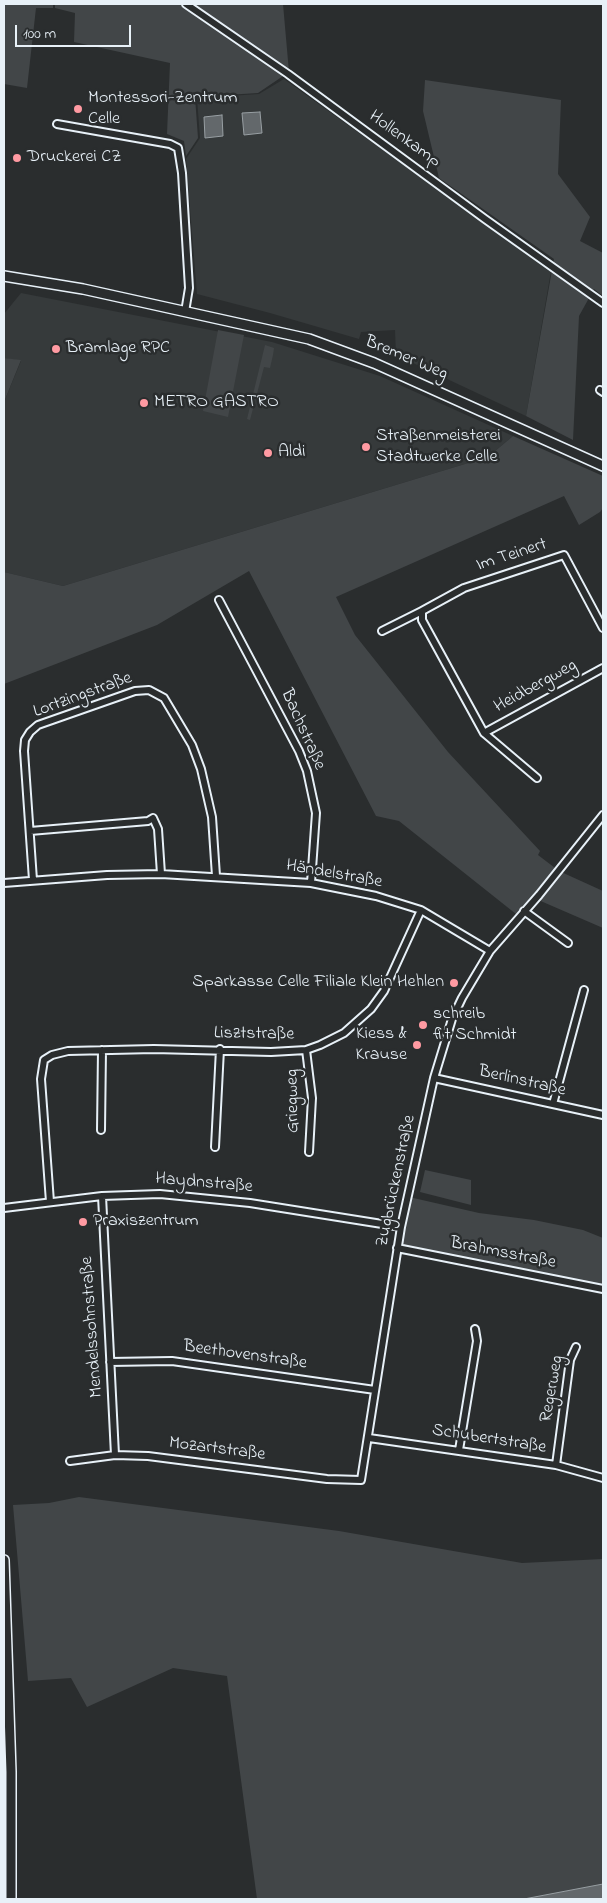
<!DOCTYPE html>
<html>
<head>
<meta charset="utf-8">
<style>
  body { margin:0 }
  #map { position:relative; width:607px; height:1903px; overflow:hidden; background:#2a2d2e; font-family:"Indie Flower",sans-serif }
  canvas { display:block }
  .frame { position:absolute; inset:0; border:5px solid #e8f1f8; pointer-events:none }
  .scale { position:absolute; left:15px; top:25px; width:116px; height:22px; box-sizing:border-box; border:2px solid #e8f1f8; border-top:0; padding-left:6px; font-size:15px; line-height:18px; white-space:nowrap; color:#e8f1f8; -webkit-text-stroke:4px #2a2d2e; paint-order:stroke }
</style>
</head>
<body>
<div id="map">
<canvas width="607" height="1903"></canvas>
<div class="frame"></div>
<div class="scale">100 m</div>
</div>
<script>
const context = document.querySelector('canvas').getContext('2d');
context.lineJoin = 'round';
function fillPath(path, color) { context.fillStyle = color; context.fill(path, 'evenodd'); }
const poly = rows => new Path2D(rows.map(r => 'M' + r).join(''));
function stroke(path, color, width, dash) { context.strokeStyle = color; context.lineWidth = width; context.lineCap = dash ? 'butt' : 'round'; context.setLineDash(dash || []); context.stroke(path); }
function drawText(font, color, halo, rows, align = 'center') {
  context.font = font + ' "Indie Flower",sans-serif'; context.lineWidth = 5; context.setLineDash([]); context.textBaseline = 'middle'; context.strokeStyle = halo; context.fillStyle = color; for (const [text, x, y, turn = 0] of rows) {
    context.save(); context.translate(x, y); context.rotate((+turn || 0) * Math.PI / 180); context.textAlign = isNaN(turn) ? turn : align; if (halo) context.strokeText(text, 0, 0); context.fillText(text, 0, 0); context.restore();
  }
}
const built = poly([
  [284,79,551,271,526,416,396,355,395,330,361,332,359,339,270,313,197,294,186,159,200,138,197,98,259,94],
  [21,293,272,342,380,376,513,436,488,457,63,586,4,572,4,402,21,361,4,358,4,314]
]);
const green = poly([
  [4,4,53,4,53,8,36,8,27,88,4,84],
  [55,4,283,4,289,72,258,93,195,97,198,138,186,156,184,141,167,134,170,63,74,42,75,13,55,8],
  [425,80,561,100,558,174,590,217,580,241,603,253,603,296,594,289,579,316,573,440,526,416,554,259,439,178,423,111],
  [218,330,244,335,228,417,203,411],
  [265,345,274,348,273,355,270,368,264,367,250,420,247,419],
  [4,358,21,360,4,402],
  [513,436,603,476,603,508,600,512,579,525,564,496,336,597,355,635,448,752,540,851,538,855,559,871,603,891,603,928,536,899,521,918,399,821,376,816,249,571,157,625,4,684,4,572,63,586,488,457],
  [425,1170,471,1180,471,1205,420,1192],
  [409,1197,479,1213,534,1220,583,1230,603,1238,603,1289,397,1248],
  [79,1497,339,1531,522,1563,603,1559,603,1884,524,1899,257,1899,227,1676,173,1668,87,1707,71,1678,28,1681,13,1505,49,1503]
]);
const water = poly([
  [260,112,262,133,244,135,242,113,260,112],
  [222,115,223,136,205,138,204,117,222,115],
  [603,1884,603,1899,524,1899,603,1884]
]);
const street = poly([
  [186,4,288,74,485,219,603,303],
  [57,124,170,144,178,148,182,173,189,288,185,312],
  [600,390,603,392],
  [219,600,299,751,307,771,316,813,311,883],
  [382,631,422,611],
  [484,733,603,668],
  [537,778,484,733,422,620,422,611,464,588,564,555,603,628],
  [30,831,148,821,153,818,158,829,161,874],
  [33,880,24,751,25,740,30,732,38,725,135,691,149,690,164,698,192,745,201,769,212,817,216,876],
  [4,883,107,875,161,874,311,883,376,896,421,910,490,951],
  [524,911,568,943],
  [306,1050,312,1098,309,1152],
  [434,1078,603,1115],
  [553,1104,584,990],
  [101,1130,102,1050],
  [215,1147,220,1049],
  [102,1196,115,1455],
  [50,1202,41,1079,44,1060,52,1055,68,1051,154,1049,271,1052,306,1050,320,1045,344,1033,371,1009,384,991,421,910],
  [4,1208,102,1196,160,1194,250,1203,401,1227],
  [397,1248,603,1289],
  [110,1362,172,1361,375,1390],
  [369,1438,556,1465,603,1478],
  [459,1450,477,1341,475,1329],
  [70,1461,115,1455,148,1456,327,1479,361,1480,401,1227,434,1078,452,1019,462,998,490,951,539,895,603,815],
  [556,1465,570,1360,576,1347]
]);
const secondary = poly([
  [4,276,83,289,309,339,374,363,603,466],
  [4,1560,11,1772,11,1899]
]);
const markers = [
  [78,109,5,"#ff9aa2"],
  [17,158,5,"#ff9aa2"],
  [56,349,5,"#ff9aa2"],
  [144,403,5,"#ff9aa2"],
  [366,447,5,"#ff9aa2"],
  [268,453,5,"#ff9aa2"],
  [454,983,5,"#ff9aa2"],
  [423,1025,5,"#ff9aa2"],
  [417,1045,5,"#ff9aa2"],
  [83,1222,5,"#ff9aa2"]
];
const poiNames = [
  ["Montessori-Zentrum",88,99],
  ["Celle",88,120],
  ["Druckerei CZ",27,158],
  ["Bramlage RPC",66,349],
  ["METRO GASTRO",154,403],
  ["Straßenmeisterei",376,437],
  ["Stadtwerke Celle",376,458],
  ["Aldi",278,453],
  ["Sparkasse Celle Filiale Klein Hehlen",444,983,"right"],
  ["schreib",433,1015],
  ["fit Schmidt",433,1036],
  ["Kiess &",407,1035,"right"],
  ["Krause",407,1056,"right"],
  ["Praxiszentrum",93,1222]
];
const streetNames = [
  ["Hollenkamp",404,140,36],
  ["Bremer Weg",406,359,23],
  ["Im Teinert",512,556,-18],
  ["Heidbergweg",536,687,-29],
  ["Lortzingstraße",83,696,-20],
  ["Bachstraße",302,730,66],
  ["Händelstraße",334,875,10],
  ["Lisztstraße",254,1035,1],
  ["Berlinstraße",522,1082,13],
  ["Griegweg",294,1101,-91],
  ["Zugbrückenstraße",397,1181,-78],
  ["Haydnstraße",204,1184,5],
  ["Brahmsstraße",503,1254,11],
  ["Mendelssohnstraße",93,1327,-94],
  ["Beethovenstraße",245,1356,8],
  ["Regerweg",553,1389,-80],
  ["Schubertstraße",489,1440,9],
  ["Mozartstraße",217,1450,7]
];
fillPath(built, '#363a3b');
fillPath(green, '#424648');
fillPath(water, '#63686b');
stroke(water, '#989fa3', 1);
stroke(street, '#e8f1f8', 10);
stroke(secondary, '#e8f1f8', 12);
stroke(street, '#2a2d2e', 6);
stroke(secondary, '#2a2d2e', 9);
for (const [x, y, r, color] of markers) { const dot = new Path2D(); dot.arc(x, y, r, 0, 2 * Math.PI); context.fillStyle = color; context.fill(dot); stroke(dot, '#2a2d2e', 2); }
drawText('18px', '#e8f1f8', '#2a2d2e', poiNames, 'left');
drawText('18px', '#e8f1f8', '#2a2d2e', streetNames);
</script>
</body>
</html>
